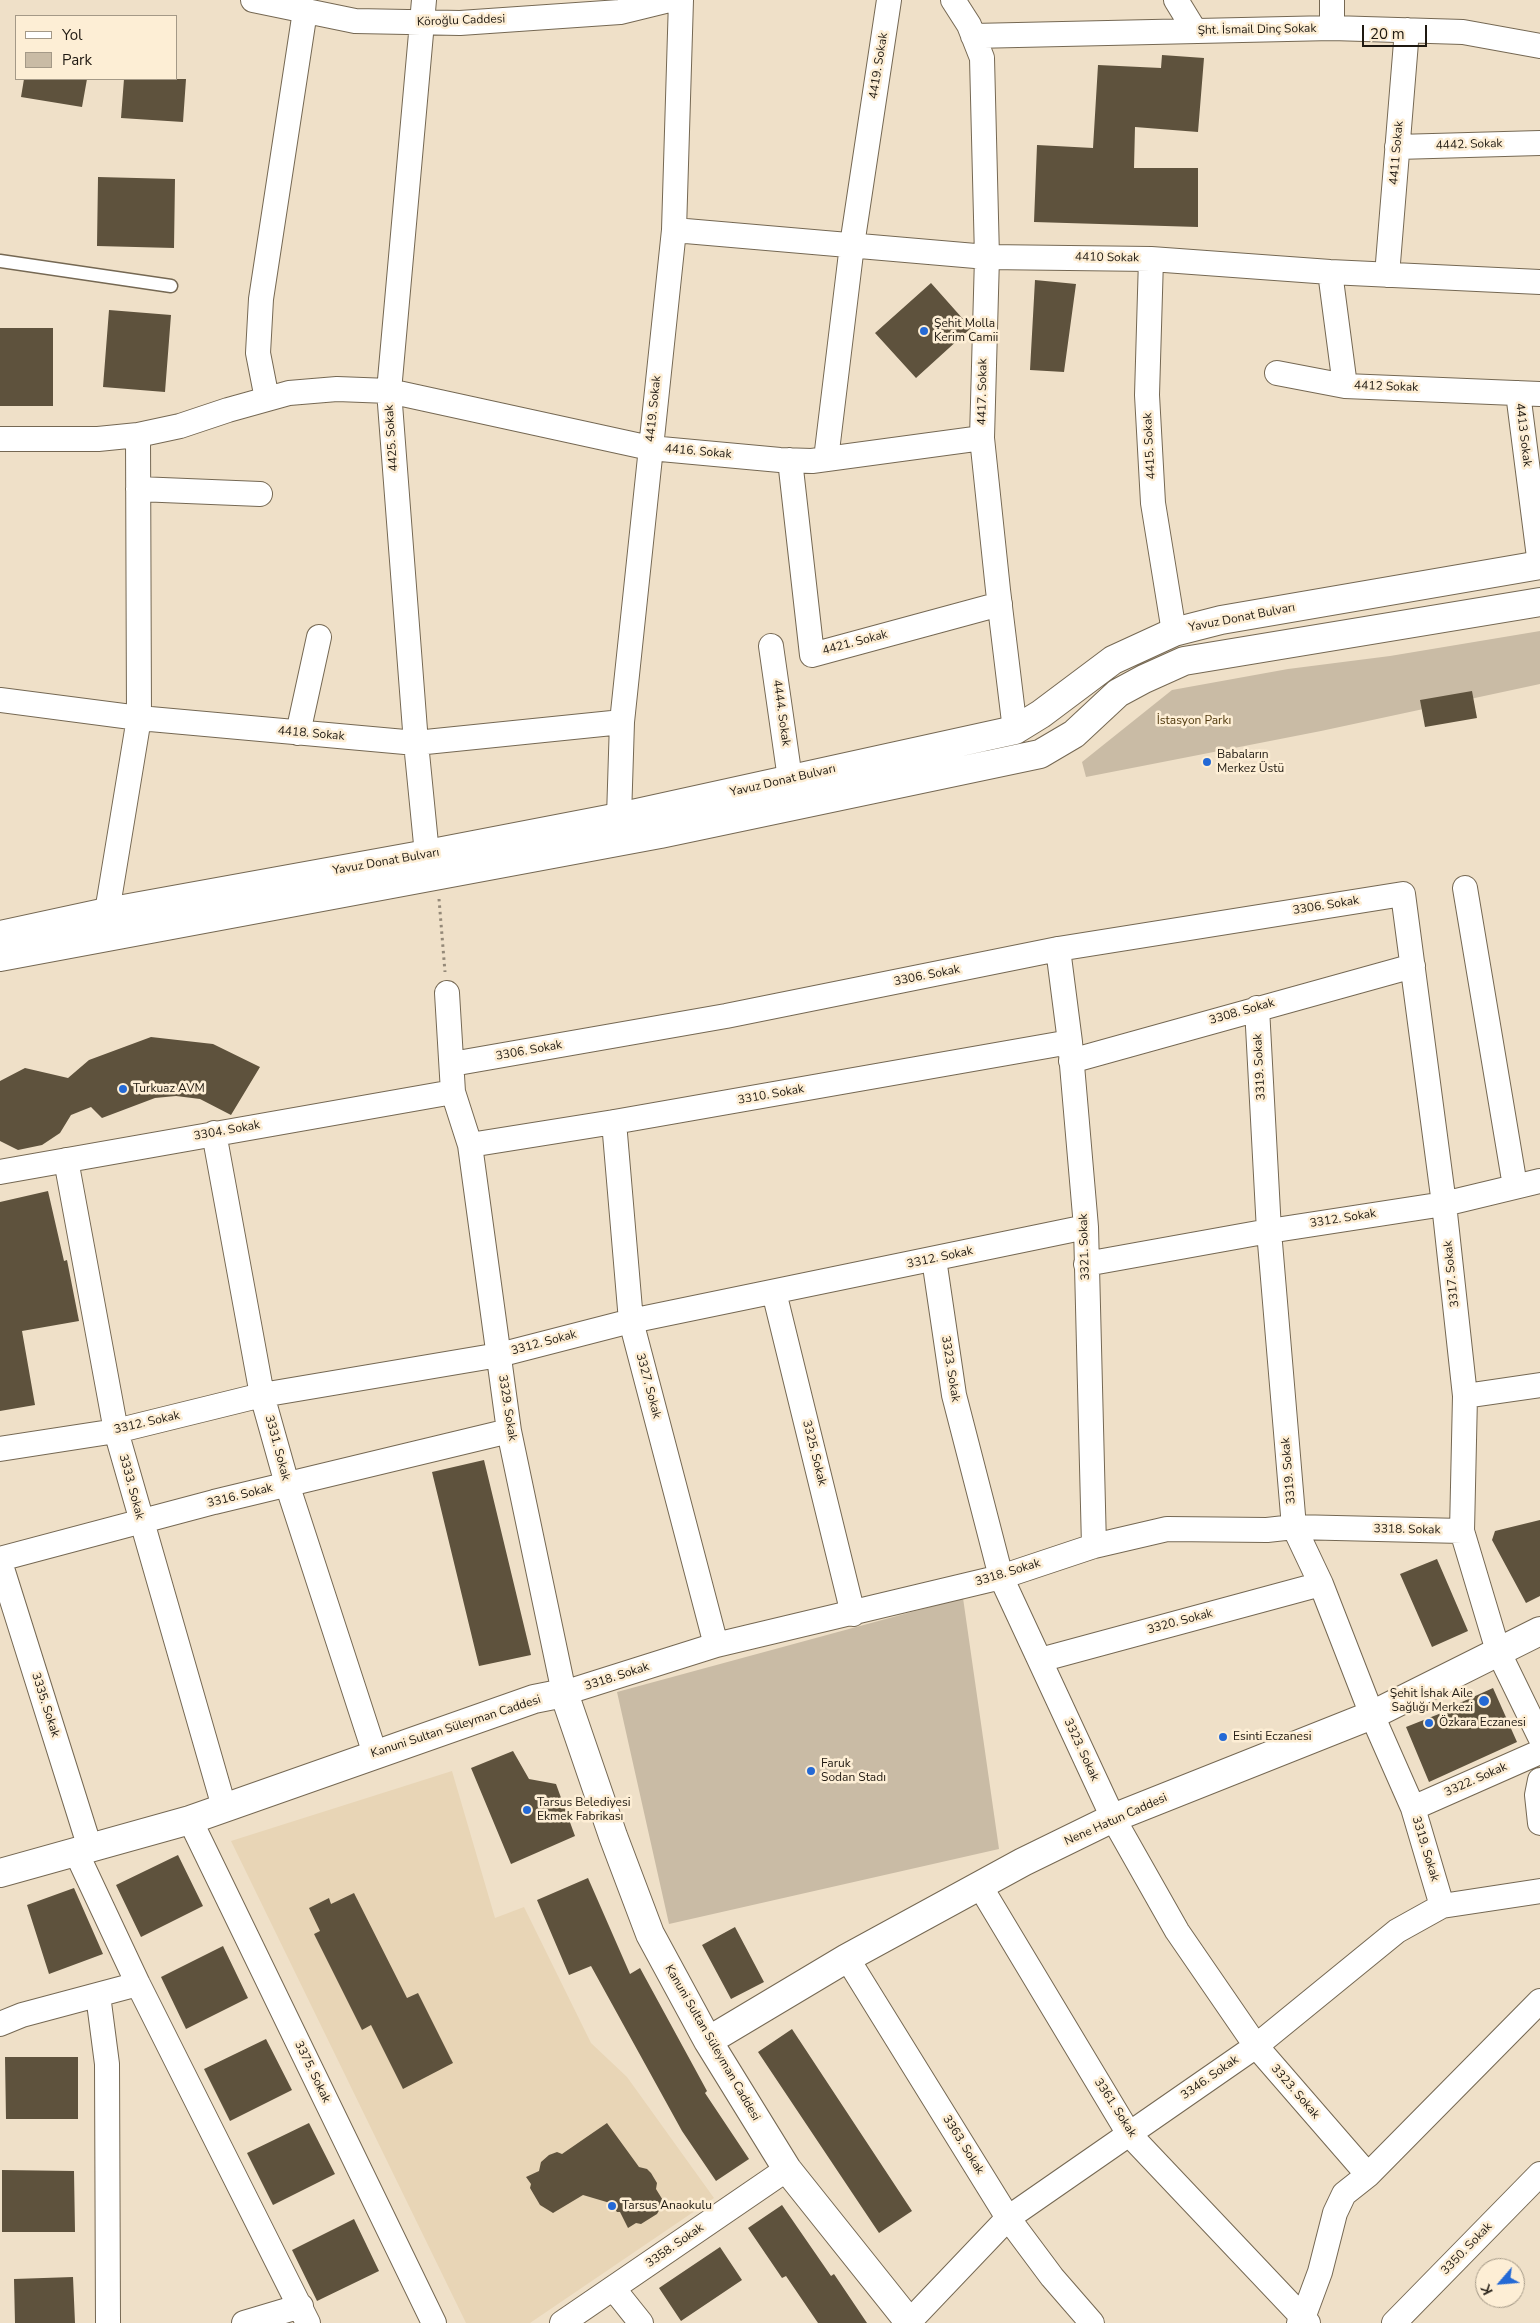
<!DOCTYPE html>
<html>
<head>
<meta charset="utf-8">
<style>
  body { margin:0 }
  #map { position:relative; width:1540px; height:2323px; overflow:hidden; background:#efe0c8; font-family:"Nunito Sans",sans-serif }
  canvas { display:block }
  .legend { position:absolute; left:15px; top:15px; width:162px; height:65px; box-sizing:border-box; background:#fdeed5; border:1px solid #a49987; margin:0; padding:6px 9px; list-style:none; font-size:15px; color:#1f1911 }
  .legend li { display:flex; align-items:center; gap:10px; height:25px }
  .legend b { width:25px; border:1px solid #a49987 }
  .north { position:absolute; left:1475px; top:2258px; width:50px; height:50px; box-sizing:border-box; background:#fdeed5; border:1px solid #a49987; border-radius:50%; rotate:243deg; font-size:14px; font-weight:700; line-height:20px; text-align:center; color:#1f1911 }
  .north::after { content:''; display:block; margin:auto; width:18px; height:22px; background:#2469d5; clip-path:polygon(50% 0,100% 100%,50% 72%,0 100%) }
  .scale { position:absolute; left:1362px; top:25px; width:65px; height:22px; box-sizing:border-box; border:2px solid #1f1911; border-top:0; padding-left:6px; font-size:15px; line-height:18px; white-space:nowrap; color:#1f1911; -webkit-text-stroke:4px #fdeed5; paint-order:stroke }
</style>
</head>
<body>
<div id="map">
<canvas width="1540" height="2323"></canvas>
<ul class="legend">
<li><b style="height:6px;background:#fff"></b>Yol</li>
<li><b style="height:14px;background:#c9bba5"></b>Park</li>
</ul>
<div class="north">K</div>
<div class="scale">20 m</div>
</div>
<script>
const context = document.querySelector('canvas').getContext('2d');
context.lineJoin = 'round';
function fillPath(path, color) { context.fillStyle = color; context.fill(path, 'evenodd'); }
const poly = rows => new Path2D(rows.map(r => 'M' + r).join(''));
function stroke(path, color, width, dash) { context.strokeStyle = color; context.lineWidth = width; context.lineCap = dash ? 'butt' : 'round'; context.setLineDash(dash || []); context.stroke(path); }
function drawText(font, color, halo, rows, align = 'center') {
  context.font = font + ' "Nunito Sans",sans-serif'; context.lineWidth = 5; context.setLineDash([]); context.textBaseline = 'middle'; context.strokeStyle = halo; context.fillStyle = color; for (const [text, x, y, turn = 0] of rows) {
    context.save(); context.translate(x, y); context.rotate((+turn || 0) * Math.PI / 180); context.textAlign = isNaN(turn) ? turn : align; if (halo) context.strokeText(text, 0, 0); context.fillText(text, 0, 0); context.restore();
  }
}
const built = poly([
  [452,1771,495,1918,524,1907,591,2043,627,2077,714,2198,530,2323,466,2323,231,1841]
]);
const green = poly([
  [1540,631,1540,684,1321,731,1086,777,1082,762,1172,690,1288,669,1390,656],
  [963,1598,999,1849,669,1924,617,1692]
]);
const building = poly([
  [1162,55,1204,58,1198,132,1135,127,1134,168,1198,168,1198,227,1034,222,1037,145,1093,148,1098,65,1161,68],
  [24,79,87,79,82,107,21,97],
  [124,79,186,79,183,122,121,118],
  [98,177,175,179,174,248,97,246],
  [1035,280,1076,284,1064,372,1030,370],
  [931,283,971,328,916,378,875,333],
  [109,310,171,315,165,392,103,387],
  [0,328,53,328,53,406,0,406],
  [1472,691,1477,718,1425,727,1420,700],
  [151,1037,213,1044,260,1067,231,1115,200,1099,176,1096,155,1098,102,1118,91,1107,71,1115,60,1133,42,1145,18,1150,0,1141,0,1081,25,1068,68,1078,89,1060],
  [48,1191,64,1261,67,1260,79,1321,22,1331,35,1405,0,1411,0,1202],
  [484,1460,531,1655,479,1666,432,1472],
  [1540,1520,1540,1596,1526,1603,1492,1540,1495,1531],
  [1437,1559,1468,1631,1432,1647,1400,1574],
  [1493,1688,1517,1742,1429,1782,1406,1727,1454,1708,1453,1706],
  [513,1751,529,1779,556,1784,575,1836,511,1864,471,1768],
  [178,1855,203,1906,141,1937,116,1885],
  [588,1878,630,1974,640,1968,707,2091,705,2093,749,2159,716,2181,682,2131,591,1966,569,1975,537,1900],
  [74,1888,103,1954,49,1974,27,1905],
  [354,1893,407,1998,418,1993,453,2063,403,2089,371,2025,362,2030,314,1934,320,1931,309,1908,329,1898,331,1904],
  [735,1927,764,1982,731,1999,702,1945],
  [223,1946,248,1998,186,2029,161,1977],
  [792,2029,912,2211,879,2233,758,2052],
  [266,2039,292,2090,230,2121,204,2069],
  [5,2057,78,2057,78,2119,6,2119],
  [309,2123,335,2174,273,2205,247,2153],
  [607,2123,639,2167,647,2169,651,2173,657,2183,656,2189,664,2202,657,2214,641,2224,636,2223,628,2228,620,2212,617,2212,610,2203,583,2195,553,2213,540,2205,530,2188,531,2184,526,2177,539,2171,541,2162,549,2155,557,2152,562,2154],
  [2,2170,74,2171,75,2232,2,2232],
  [782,2205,831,2276,834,2274,867,2323,818,2323,786,2276,782,2278,748,2228],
  [354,2219,379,2271,317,2301,292,2250],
  [720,2247,742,2280,681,2321,659,2288],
  [73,2277,75,2323,15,2323,14,2279]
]);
const path = poly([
  [439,899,445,972]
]);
const service = poly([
  [0,261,171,286]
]);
const minor = poly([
  [253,0,355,21,460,23,620,12,669,0],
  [424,0,389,391,416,743,427,854],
  [953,0,969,25,982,58,987,257,982,438,998,590,1015,730],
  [1176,0,1195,31],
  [1332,0,1332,28],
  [973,36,1332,28,1463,32,1540,46],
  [1397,147,1540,143],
  [674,230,987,257,1151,259,1330,272,1540,282],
  [1151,259,1147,395,1153,503,1174,632],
  [1330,272,1345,386,1540,394],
  [1387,275,1407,30],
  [1277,373,1345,386],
  [1518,393,1540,565],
  [267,399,258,353,261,299,305,11],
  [0,439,98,439,138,435,180,426,228,410,289,393,337,389,389,391,650,448,780,460,812,461,982,438],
  [826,459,852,245,889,0],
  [790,460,812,655,1000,604],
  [138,489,260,494],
  [771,646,790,779],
  [0,700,139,718,416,743,622,722],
  [298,733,319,637],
  [619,817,622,722,674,230,681,0],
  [1465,888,1515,1186],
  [107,912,139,718,138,435],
  [1058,949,1070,1042,1086,1227,1094,1546],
  [447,993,453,1092,470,1145,509,1431,564,1693,716,1645,1001,1577,1094,1546,1167,1529,1267,1530,1294,1527,1462,1531],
  [1257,1008,1269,1231,1294,1527,1321,1584,1372,1715,1413,1808,1442,1906],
  [1071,1061,1413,966],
  [452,1064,726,1016,1058,949,1403,894,1444,1204,1465,1396,1462,1531,1498,1651,1540,1737],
  [614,1122,631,1321,716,1645],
  [214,1133,262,1395,287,1484,375,1754],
  [470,1145,614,1122,1070,1042],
  [66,1160,116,1431,224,1807],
  [0,1172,453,1092],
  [934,1259,954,1395,1001,1577,1113,1818,1177,1931,1256,2046,1368,2175],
  [1086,1264,1269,1231,1444,1204,1540,1181],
  [774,1292,853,1614],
  [1465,1396,1540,1385],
  [0,1449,116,1431,262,1395,499,1355,631,1321,1086,1227],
  [0,1559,214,1502,509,1431],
  [0,1562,90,1848],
  [1040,1660,1321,1584],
  [1540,1780,1537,1795,1540,1823],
  [1413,1808,1540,1752],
  [190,1820,434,2323],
  [76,1852,138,1984,308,2323],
  [980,1886,1129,2134,1308,2323],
  [847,1958,1008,2218,1052,2277,1092,2323],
  [98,1995,107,2064,108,2323],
  [0,2024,22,2015,138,1984],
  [613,2288,641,2323],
  [909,2322,1008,2218,1256,2046,1397,1931,1442,1906,1540,1891],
  [244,2323,301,2306],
  [562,2323,787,2169],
  [1299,2323,1303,2318,1320,2272,1335,2213,1344,2194,1368,2175,1540,2001],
  [1394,2323,1540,2174]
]);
const tertiary = poly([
  [0,935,107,912,427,854,619,817,1015,730,1041,714,1113,660,1174,632,1221,620,1540,565],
  [0,957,660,834,1040,754,1074,734,1118,693,1144,679,1184,661,1540,602],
  [0,1873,190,1820,534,1699,564,1693,613,1836,650,1934,708,2041,787,2169,910,2323],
  [708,2041,847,1958,1023,1862,1113,1818,1372,1715,1540,1631]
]);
const markers = [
  [924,331,5,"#2469d5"],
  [1207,762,5,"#2469d5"],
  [123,1089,5,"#2469d5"],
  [1484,1701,6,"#2469d5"],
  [1429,1723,5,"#2469d5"],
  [1223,1737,5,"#2469d5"],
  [811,1771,5,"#2469d5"],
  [527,1810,5,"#2469d5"],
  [612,2206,5,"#2469d5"]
];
const streetNames = [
  ["Köroğlu Caddesi",461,21,-2],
  ["Şht. İsmail Dinç Sokak",1257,30,-1],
  ["4419. Sokak",879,66,-81],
  ["4442. Sokak",1469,145,-2],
  ["4411 Sokak",1397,153,-85],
  ["4410 Sokak",1107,258,1],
  ["4412 Sokak",1386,387,2],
  ["4417. Sokak",983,392,-89],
  ["4419. Sokak",654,409,-84],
  ["4413 Sokak",1523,435,83],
  ["4425. Sokak",392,438,-94],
  ["4415. Sokak",1150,446,-93],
  ["4416. Sokak",698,452,5],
  ["Yavuz Donat Bulvarı",1242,618,-11],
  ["4421. Sokak",855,643,-15],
  ["4444. Sokak",781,713,82],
  ["4418. Sokak",311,734,5],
  ["Yavuz Donat Bulvarı",783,781,-13],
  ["Yavuz Donat Bulvarı",386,862,-10],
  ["3306. Sokak",1326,906,-9],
  ["3306. Sokak",927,976,-11],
  ["3308. Sokak",1242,1012,-16],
  ["3306. Sokak",529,1051,-10],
  ["3319. Sokak",1260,1067,-93],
  ["3310. Sokak",771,1095,-10],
  ["3304. Sokak",227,1131,-10],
  ["3312. Sokak",1343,1219,-9],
  ["3321. Sokak",1085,1247,-92],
  ["3312. Sokak",940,1258,-12],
  ["3317. Sokak",1452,1274,-96],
  ["3312. Sokak",544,1343,-15],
  ["3323. Sokak",950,1369,81],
  ["3327. Sokak",648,1386,75],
  ["3329. Sokak",507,1408,81],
  ["3312. Sokak",147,1423,-13],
  ["3331. Sokak",277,1448,75],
  ["3325. Sokak",814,1453,76],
  ["3319. Sokak",1289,1471,-95],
  ["3333. Sokak",131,1487,75],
  ["3316. Sokak",240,1496,-14],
  ["3318. Sokak",1407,1530,1],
  ["3318. Sokak",1008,1573,-17],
  ["3320. Sokak",1180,1622,-15],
  ["3318. Sokak",617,1677,-18],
  ["3335. Sokak",45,1705,72],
  ["Kanuni Sultan Süleyman Caddesi",456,1727,-18],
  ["3323. Sokak",1081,1750,65],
  ["3322. Sokak",1476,1780,-24],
  ["Nene Hatun Caddesi",1116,1820,-24],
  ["3319. Sokak",1425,1849,73],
  ["Kanuni Sultan Süleyman Caddesi",712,2043,60],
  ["3375. Sokak",312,2072,64],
  ["3346. Sokak",1210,2078,-35],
  ["3323. Sokak",1295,2092,49],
  ["3361. Sokak",1115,2108,57],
  ["3363. Sokak",963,2145,58],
  ["3358. Sokak",675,2246,-35],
  ["3350. Sokak",1467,2249,-46]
];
const poiNames = [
  ["Şehit Molla",934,324],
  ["Kerim Camii",934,338],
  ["Babaların",1217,755],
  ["Merkez Üstü",1217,769],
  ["Turkuaz AVM",133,1089],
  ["Şehit İshak Aile",1473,1694,"right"],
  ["Sağlığı Merkezi",1473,1708,"right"],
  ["Özkara Eczanesi",1439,1723],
  ["Esinti Eczanesi",1233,1737],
  ["Faruk",821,1764],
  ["Sodan Stadı",821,1778],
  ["Tarsus Belediyesi",537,1803],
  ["Ekmek Fabrikası",537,1817],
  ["Tarsus Anaokulu",622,2206]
];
const parkNames = [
  ["İstasyon Parkı",1194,721]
];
fillPath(built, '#e8d5b6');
fillPath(green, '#c9bba5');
fillPath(building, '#5e523d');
stroke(service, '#756853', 15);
stroke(minor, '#756853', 26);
stroke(tertiary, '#756853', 30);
stroke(path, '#948978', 3, [2.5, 4]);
stroke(service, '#fff', 12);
stroke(minor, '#fff', 24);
stroke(tertiary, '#fff', 28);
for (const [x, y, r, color] of markers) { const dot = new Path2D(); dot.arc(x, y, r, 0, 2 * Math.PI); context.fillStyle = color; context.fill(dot); stroke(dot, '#fdeed5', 2); }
drawText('12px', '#1f1911', '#fdeed5', streetNames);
drawText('12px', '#1f1911', '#fdeed5', poiNames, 'left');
drawText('12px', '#4f380d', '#fdeed5', parkNames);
</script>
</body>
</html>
